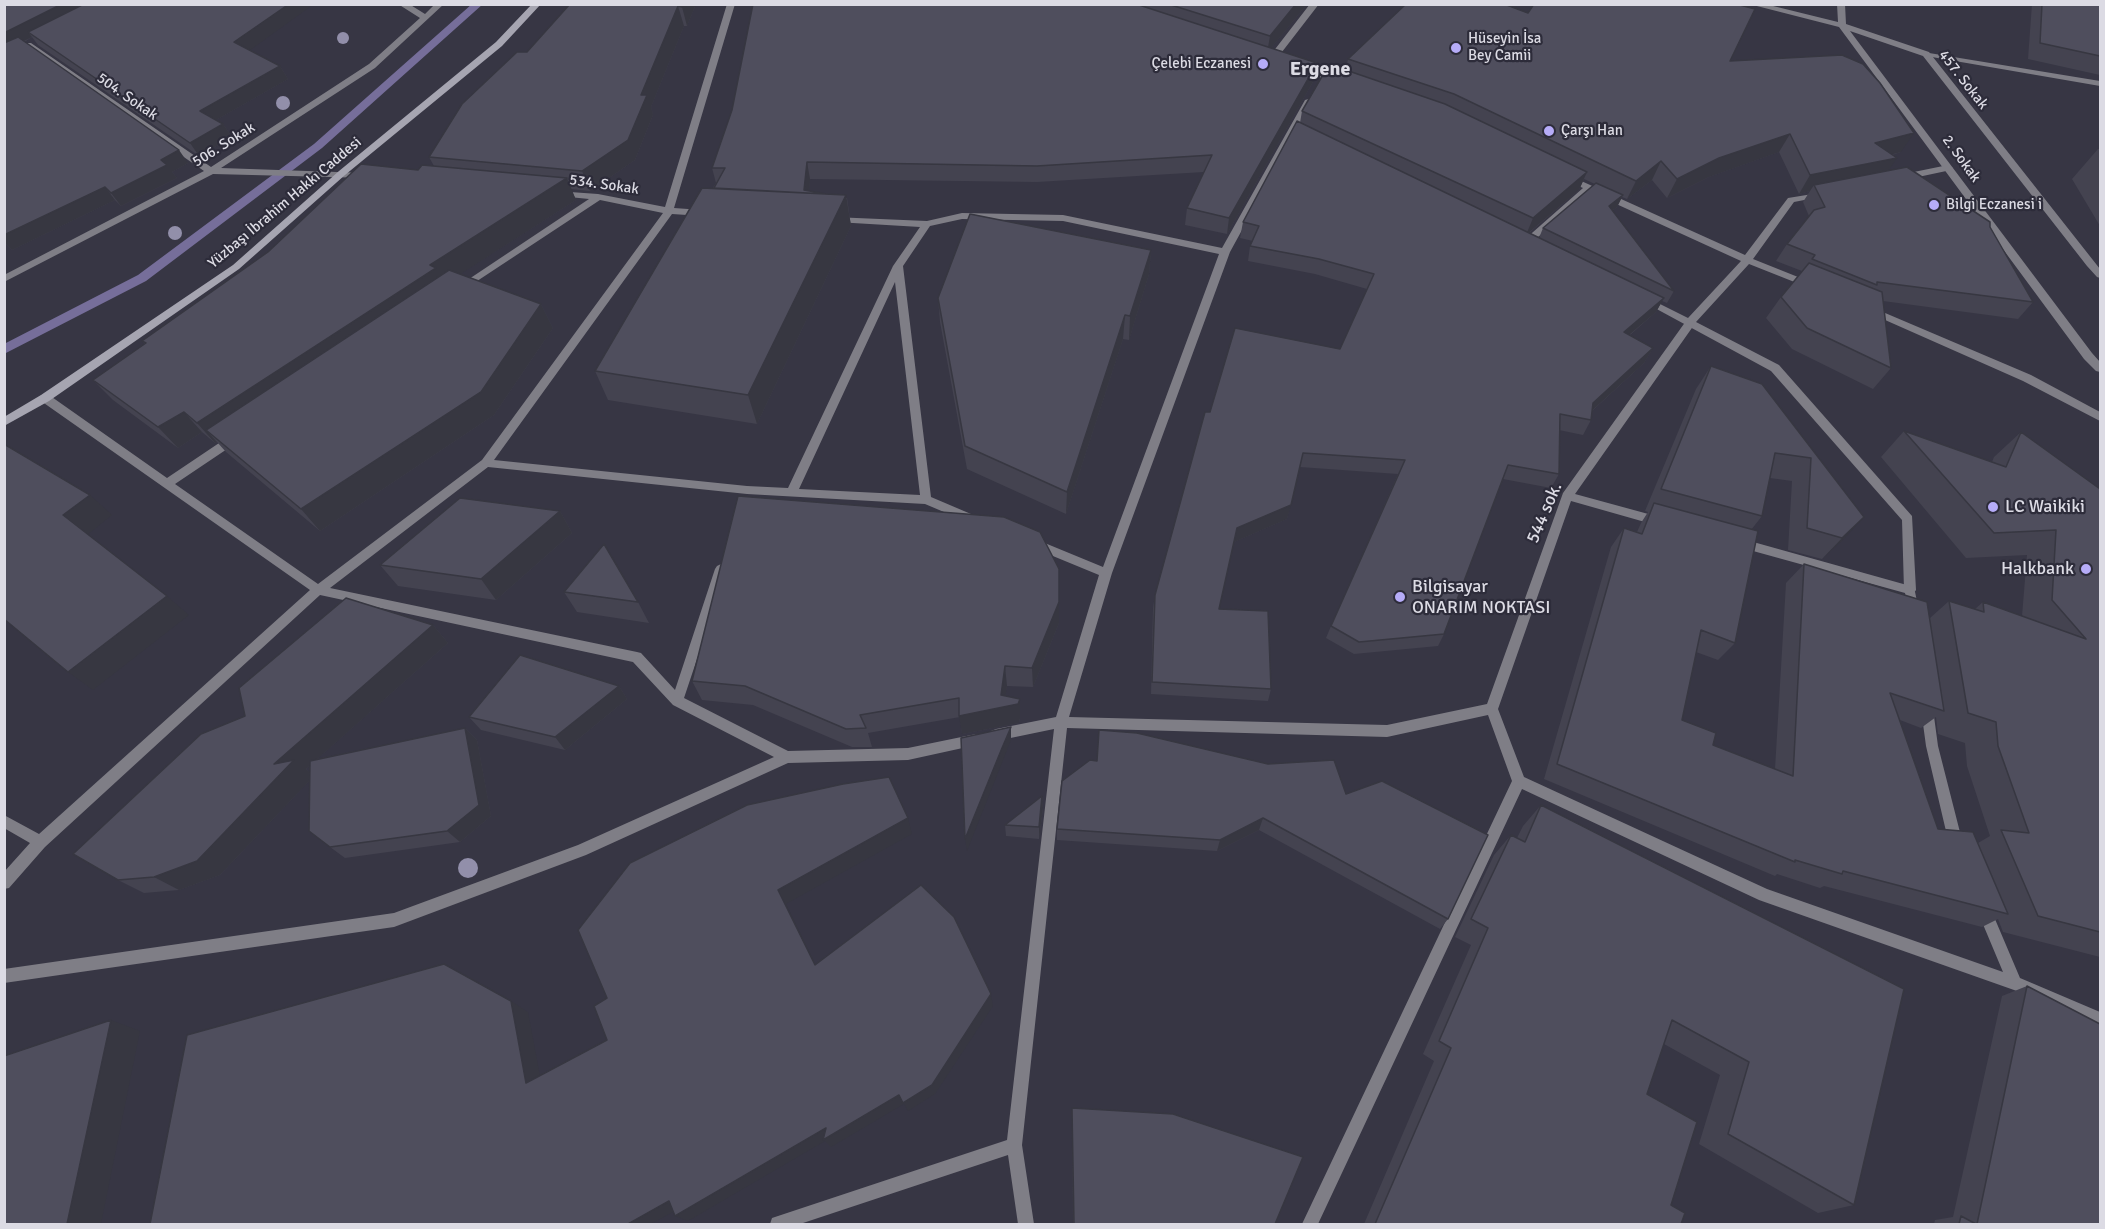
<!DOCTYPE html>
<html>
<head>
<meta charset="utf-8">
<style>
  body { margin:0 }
  #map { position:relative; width:2105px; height:1229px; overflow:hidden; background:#373644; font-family:Signika,sans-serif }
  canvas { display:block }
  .frame { position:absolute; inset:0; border:6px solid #dcdbe4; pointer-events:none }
</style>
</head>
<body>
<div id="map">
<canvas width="2105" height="1229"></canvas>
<div class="frame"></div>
</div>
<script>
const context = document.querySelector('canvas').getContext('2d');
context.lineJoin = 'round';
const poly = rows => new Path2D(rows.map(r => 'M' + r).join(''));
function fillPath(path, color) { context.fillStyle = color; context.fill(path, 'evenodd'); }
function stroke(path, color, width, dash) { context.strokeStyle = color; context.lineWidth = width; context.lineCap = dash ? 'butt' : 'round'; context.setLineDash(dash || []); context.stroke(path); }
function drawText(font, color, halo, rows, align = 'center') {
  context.font = font + ' Signika,sans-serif'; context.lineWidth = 4.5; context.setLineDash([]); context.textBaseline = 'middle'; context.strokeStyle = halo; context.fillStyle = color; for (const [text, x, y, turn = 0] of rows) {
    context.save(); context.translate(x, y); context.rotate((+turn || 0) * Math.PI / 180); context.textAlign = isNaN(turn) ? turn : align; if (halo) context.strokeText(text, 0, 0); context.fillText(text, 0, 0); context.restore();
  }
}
const stream = poly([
  [472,4,483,4,322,148,146,281,4,354,4,344,138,275,314,144,472,4]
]);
const pedestrian = poly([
  [1310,4,1319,4,1275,61,1269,61,1269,57,1310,4],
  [1300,65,1340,78,1341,80,1337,83,1297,70,1296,68,1300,65],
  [1948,165,1953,168,1951,170,1904,180,1899,177,1904,174,1948,165],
  [1568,175,1745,255,1788,198,1825,192,1825,196,1794,202,1753,259,1813,283,1813,287,1807,287,1749,264,1696,322,1779,365,1912,516,1916,590,1914,593,1906,593,1904,590,1902,520,1771,371,1640,300,1642,298,1648,298,1688,318,1741,261,1590,192,1530,244,1524,244,1524,240,1583,188,1565,180,1565,176,1568,175],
  [1871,307,2031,375,2100,412,2100,421,2023,381,1867,312,1866,310,1871,307]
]);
const minor = poly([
  [398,4,409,4,425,14,435,4,444,4,375,68,221,168,365,173,368,174,368,178,213,174,4,282,4,275,204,171,25,47,25,43,31,43,211,167,369,64,420,18,398,4],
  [727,4,735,4,674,208,702,210,707,213,702,216,672,214,494,460,747,486,788,488,893,266,920,227,836,222,833,221,833,217,927,221,962,213,1063,215,1222,248,1305,100,1312,98,1313,100,1230,252,1112,573,1069,717,1387,725,1487,704,1563,493,1686,321,1694,321,1694,325,1575,494,1663,518,1665,521,1663,524,1659,526,1571,501,1498,709,1524,777,1767,889,2003,972,1977,910,1979,905,1984,903,1989,905,2020,978,2100,1012,2100,1026,2014,990,1759,900,1522,789,1318,1224,1302,1224,1512,781,1488,715,1387,737,1067,728,1022,1145,1034,1224,1018,1224,1008,1155,800,1224,770,1224,772,1218,778,1216,1007,1140,1054,729,996,741,991,739,990,735,991,731,996,729,1056,717,1099,575,1031,547,1029,544,1035,539,1103,567,1219,254,1063,221,962,219,930,226,903,266,931,497,978,517,980,520,978,523,970,523,925,504,747,494,488,467,330,588,637,652,641,653,675,690,715,569,717,566,721,564,725,566,727,569,684,698,788,751,908,748,976,734,981,736,982,740,981,744,908,760,788,763,586,855,394,927,4,983,4,969,394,913,578,845,774,757,673,705,633,662,320,595,45,847,9,888,4,889,4,872,30,843,4,828,4,815,39,834,310,590,41,401,40,398,41,395,49,395,167,478,231,435,239,435,240,438,239,441,175,484,318,584,482,460,663,213,600,200,465,289,459,289,457,287,589,199,559,196,554,193,556,191,598,194,665,207,727,4],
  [895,282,920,495,799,489,895,282],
  [1923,52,2100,81,2100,86,1926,56,1923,56,1923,52],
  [1739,538,1914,587,1919,611,1917,615,1913,616,1909,615,1905,593,1735,546,1733,543,1735,540,1739,538],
  [1927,703,1931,705,1933,709,1938,746,1963,844,1961,849,1956,850,1951,849,1949,844,1926,746,1921,709,1923,705,1927,703]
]);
const tertiary = poly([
  [1749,4,1765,4,1838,22,1837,4,1845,4,1846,24,1929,52,2100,269,2100,278,2097,277,2087,266,1923,56,1850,31,2092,353,2100,362,2100,372,2096,371,2084,359,1839,27,1749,4]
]);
const secondary = poly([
  [532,4,541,4,502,46,345,175,239,269,49,401,4,426,4,417,41,395,233,265,339,171,496,42,532,4]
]);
const trees = [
  [343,38,6],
  [283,103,7],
  [175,233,7],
  [468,868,10]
];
const wall = poly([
  [4,4,250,50,280,66,288,79,216,120,223,124,232,137,199,156,38,45,32,37,24,42,188,163,172,172,177,178,121,206,115,200,12,250,4,242],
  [570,4,696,4,687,26,684,26,651,107,653,115,635,160,590,191,571,189,576,200,460,274,541,304,553,328,494,415,320,531,226,452,217,442,215,443,202,432,178,448,113,400,93,380,145,344,142,341,418,170,434,166,429,157,527,52],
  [753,4,1307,4,1271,48,1317,63,1314,80,1227,234,1185,225,1187,208,1204,172,1037,182,810,179,809,191,847,198,851,226,757,424,608,400,595,371,716,183,712,168,732,110],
  [2032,4,2100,4,2100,75,2028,59],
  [1528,13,1730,61,1901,152,1892,155,1889,170,1990,227,2033,302,2018,319,1883,301,1891,368,1873,389,1792,349,1766,318,1781,297,1802,271,1776,261,1787,244,1809,216,1803,202,1810,191,1799,194,1779,152,1709,177,1667,198,1652,180,1627,199,1622,197,1617,207,1612,211,1674,291,1667,303,1662,301,1656,312,1630,335,1653,348,1644,363,1592,411,1591,420,1583,435,1559,430,1559,474,1551,488,1503,479,1444,634,1438,646,1354,654,1326,638,1331,626,1398,474,1300,467,1287,519,1234,542,1219,609,1271,689,1268,701,1151,694,1153,608,1155,595,1210,412,1340,349,1367,289,1315,274,1248,261,1250,246,1253,241,1240,238,1243,222,1300,123,1302,111,1339,69,1346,70,1348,59],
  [1584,179,1595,184,1543,228,1539,238,1529,233,1579,190],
  [2098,149,2100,149,2100,226,2072,179],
  [1151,250,1149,274,1129,340,1123,339,1066,514,967,469,940,322,938,298],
  [1711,366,1762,384,1864,517,1822,559,1788,550,1792,481,1770,478,1762,516,1751,530,1735,643,1718,660,1696,652,1682,720,1713,745,1775,769,1786,583,1804,564,1930,618,1949,601,1975,609,1983,602,2022,616,2027,555,1966,558,1881,457,1904,431,1992,462,1994,457,2021,432,2100,489,2100,957,2003,932,1998,919,1982,927,1824,886,1820,888,1777,874,1775,876,1544,779,1611,547,1624,528,1637,532,1641,523,1648,512,1645,511,1696,389],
  [1936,717,1938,734,1965,743,1967,766,1990,836,1978,843,1938,829,1900,720,1921,728],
  [560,511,572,533,496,600,398,586,380,565],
  [564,592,638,602,649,623,577,612],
  [1059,623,1033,687,1007,686,1005,696,1020,718,1019,723,962,734,960,717,868,733,872,747,852,747,753,705,702,700,692,681],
  [433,625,448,643,317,759,465,728,477,740,491,816,460,842,345,858,330,847,310,780,220,875,179,890,144,893,118,880,245,716],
  [310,765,310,773,306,769],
  [619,686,627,699,565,750,481,730,469,717],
  [1346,794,1448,919,1440,929,1259,830,1217,851,1057,840,1057,829],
  [1042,796,1043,808,1039,839,1006,836,1005,825],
  [1541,805,1904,989,1854,1205,1818,1213,1699,1144,1720,1075,1664,1044,1647,1094,1671,1205,1681,1224,1364,1224,1434,1061,1423,1054,1471,945,1455,937,1494,855,1511,835,1517,838,1523,826],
  [2027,986,2100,1224,1934,1224,1935,1220,1953,1217,2002,996],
  [1072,1108,1275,1224,1073,1224]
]);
const shadedWall = poly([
  [62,4,98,4,28,32,32,37,4,51,4,33],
  [289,4,314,4,242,56,234,42],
  [683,4,696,4,687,26,682,7],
  [1296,4,1307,4,1267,53,1270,36],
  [678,6,684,26,651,107,653,115,635,160,590,191,582,171,641,95],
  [1317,63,1314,80,1227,234,1229,218],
  [280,66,288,79,209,124,200,111],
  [223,124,232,137,199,156,190,143],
  [1914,133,1901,152,1863,162,1875,143],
  [1790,134,1779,152,1709,177,1667,198,1677,179,1719,158],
  [179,150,188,163,172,172,177,178,121,206,111,193,161,160],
  [1897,158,1884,177,1814,185,1810,191,1799,194,1810,175],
  [1661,161,1652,180,1627,199,1636,181],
  [807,162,810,179,809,196,804,190],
  [1587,172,1579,190,1526,235,1533,218],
  [567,178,576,200,445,284,206,430,217,442,215,443,197,423,430,265],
  [105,187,115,200,12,250,4,242,4,235],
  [846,195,851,226,757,424,748,395],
  [1623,195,1617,207,1603,218,1609,206],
  [1151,250,1149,274,1129,340,1130,316],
  [1664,298,1656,312,1616,346,1624,332],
  [541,304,553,328,494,415,320,531,301,509],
  [1125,315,1123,339,1066,514,1067,492],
  [1653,348,1644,363,1585,417,1593,403],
  [184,412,202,432,178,448,158,427],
  [90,495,112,515,86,536,63,515],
  [1291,505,1287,519,1234,542,1237,528],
  [560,511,572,533,496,600,481,579],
  [1864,517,1844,539,1822,559,1842,538],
  [167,596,189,615,93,690,68,672],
  [1059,602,1059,623,1033,687,1032,668],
  [433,625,448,643,306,769,314,776,220,875,179,890,154,877,274,764],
  [1005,666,1007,686,1004,707,1020,699,1020,718,1019,723,962,734,959,716,1001,695],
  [619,686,627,699,565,750,555,737],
  [1011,727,1011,740,967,851,965,839],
  [465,728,477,740,491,816,460,842,447,831],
  [1042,796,1043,808,1039,839,1039,827],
  [908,818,912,834,786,904,822,978,815,965,778,890],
  [1263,818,1259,830,1217,851,1220,840],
  [991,994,993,1006,935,1094,908,1111,904,1104,831,1147,825,1141,688,1221,675,1216,826,1128],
  [511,1001,528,1012,543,1092,526,1083],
  [111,1020,140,1031,101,1224,67,1224],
  [669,1201,682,1207,651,1224,628,1224]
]);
const building = poly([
  [4,4,62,4,4,33,4,4],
  [84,4,289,4,234,42,280,66,200,111,223,124,190,143,28,32,84,4],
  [570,4,683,4,682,7,678,6,641,95,647,95,628,140,582,171,429,157,462,104,517,52,527,52,570,4],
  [753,4,1136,4,1317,63,1229,218,1187,208,1212,155,1037,166,807,162,804,190,826,194,714,188,725,168,712,168,732,110,753,4],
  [1168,4,1296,4,1270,36,1168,4],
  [1406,4,1504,4,1528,13,1534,4,1736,4,1755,9,1730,61,1842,55,1863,64,1880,83,1914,133,1875,143,1897,158,1810,175,1790,134,1719,158,1677,179,1661,161,1636,181,1454,94,1348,59,1406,4],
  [2042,4,2100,4,2100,56,2040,43,2042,4],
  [18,37,179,150,161,160,167,165,111,193,105,187,4,235,4,43,18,37],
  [1328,66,1339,69,1340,68,1445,104,1587,172,1533,218,1302,111,1328,66],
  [1297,121,1664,298,1624,332,1653,348,1593,403,1591,420,1560,414,1559,474,1508,465,1444,634,1359,642,1331,626,1405,460,1303,453,1291,505,1237,528,1219,609,1268,611,1271,689,1152,682,1155,595,1205,412,1210,412,1235,328,1340,349,1374,274,1319,259,1250,246,1259,226,1243,222,1297,121],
  [361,164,418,170,422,165,567,178,430,265,436,268,197,423,184,412,158,427,93,380,146,343,142,341,268,252,361,164],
  [1907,167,1990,222,1990,227,2033,302,1877,282,1877,285,1812,259,1815,255,1787,244,1814,210,1825,207,1814,185,1907,167],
  [1596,183,1623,195,1609,206,1674,291,1543,228,1596,183],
  [702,188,846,195,748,395,595,371,702,188],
  [970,214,1151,250,1130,316,1125,315,1067,492,965,446,938,298,970,214],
  [1809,263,1882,292,1891,368,1807,328,1781,297,1809,263],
  [449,270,541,304,481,392,301,509,206,430,449,270],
  [1711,366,1762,384,1864,517,1842,538,1807,528,1811,458,1775,453,1762,516,1661,489,1711,366],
  [1904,431,2006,467,2021,432,2100,489,2100,932,2038,916,2001,830,2029,833,1998,746,1996,722,1968,713,1949,601,1984,612,1983,602,2086,639,2052,600,2056,530,1994,533,1904,431],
  [4,444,90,495,63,515,167,596,68,672,4,619,4,444],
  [738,496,1004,517,1040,532,1059,569,1059,602,1032,668,1005,666,1001,695,1020,699,1018,704,959,716,959,698,860,715,866,728,846,729,745,686,692,681,738,496],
  [460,498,560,511,481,579,380,565,460,498],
  [1654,503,1758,531,1735,643,1701,630,1682,720,1716,733,1713,745,1793,776,1804,564,1927,602,1944,711,1890,693,1938,829,1973,832,2008,914,1843,871,1842,874,1795,860,1795,862,1557,764,1624,528,1642,534,1654,503],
  [604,544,638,602,564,592,604,544],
  [346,598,433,625,274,764,294,760,197,861,154,877,118,880,73,854,201,734,245,716,239,688,346,598],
  [520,655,619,686,555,737,469,717,520,655],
  [1011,727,1002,748,965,839,961,738,1011,727],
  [465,728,479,805,447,831,330,847,309,831,310,761,465,728],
  [1099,730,1137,733,1268,764,1334,760,1346,794,1382,781,1488,835,1448,919,1263,818,1220,840,1057,829,1062,781,1090,760,1097,761,1099,730],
  [889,777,908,818,778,890,815,965,921,885,954,917,991,994,932,1085,903,1103,899,1095,823,1140,826,1128,675,1216,669,1201,628,1224,150,1224,187,1035,444,964,511,1001,526,1083,607,1040,594,1006,607,998,578,930,630,863,747,805,843,784,889,777],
  [1042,796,1039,827,1005,825,1042,796],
  [1541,805,1904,989,1854,1205,1728,1134,1749,1062,1672,1020,1647,1094,1697,1122,1671,1205,1685,1213,1681,1224,1375,1224,1451,1048,1439,1041,1488,928,1471,919,1511,835,1525,842,1541,805],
  [2027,986,2100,1024,2100,1224,1977,1224,2027,986],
  [111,1020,67,1224,4,1224,4,1056,111,1020],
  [1072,1108,1173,1114,1303,1157,1275,1224,1074,1224,1072,1108],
  [1961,1216,1976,1224,1959,1224,1961,1216]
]);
const markers = [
  [1456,48,6,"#b6acf8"],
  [1263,64,6,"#b6acf8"],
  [1549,131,6,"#b6acf8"],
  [1934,205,6,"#b6acf8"],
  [1993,507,6,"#b6acf8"],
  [2086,569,6,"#b6acf8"],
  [1400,597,6,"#b6acf8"]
];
const farPoinames = [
  ["Hüseyin İsa",1468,39],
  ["Bey Camii",1468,56],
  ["Çelebi Eczanesi",1251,64,"right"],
  ["Çarşı Han",1561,131],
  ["Bilgi Eczanesi i",1946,205]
];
const farStreetnames = [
  ["457. Sokak",1963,80,52],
  ["504. Sokak",127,97,35],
  ["506. Sokak",224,145,-32],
  ["2. Sokak",1961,159,54],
  ["534. Sokak",604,185,8],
  ["Yüzbaşı İbrahim Hakkı Caddesi",285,203,-40]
];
const poiNames = [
  ["LC Waikiki",2005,507],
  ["Halkbank",2074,569,"right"],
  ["Bilgisayar",1412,587],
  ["ONARIM NOKTASI",1412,608]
];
const streetNames = [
  ["544 sok.",1545,513,-67]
];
const farDistrictnames = [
  ["Ergene",1320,70]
];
fillPath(stream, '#766e9a');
fillPath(pedestrian, '#7f7e86');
fillPath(minor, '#7f7e86');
fillPath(tertiary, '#7f7e86');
fillPath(secondary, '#a6a5b1');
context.fillStyle = '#928faa';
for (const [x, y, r] of trees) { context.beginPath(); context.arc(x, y, r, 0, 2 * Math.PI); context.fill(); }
fillPath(wall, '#444350');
fillPath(shadedWall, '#373741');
fillPath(building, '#4f4e5d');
stroke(building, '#373741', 1.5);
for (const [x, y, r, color] of markers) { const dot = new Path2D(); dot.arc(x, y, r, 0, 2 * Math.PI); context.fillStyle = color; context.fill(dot); stroke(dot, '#2d2c3a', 2); }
drawText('15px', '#dcdbe4', '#2d2c3a', farPoinames, 'left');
drawText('15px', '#dcdbe4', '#2d2c3a', farStreetnames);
drawText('18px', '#dcdbe4', '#2d2c3a', poiNames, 'left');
drawText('18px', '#dcdbe4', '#2d2c3a', streetNames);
drawText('bold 20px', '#dcdbe4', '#2d2c3a', farDistrictnames);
</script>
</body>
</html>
